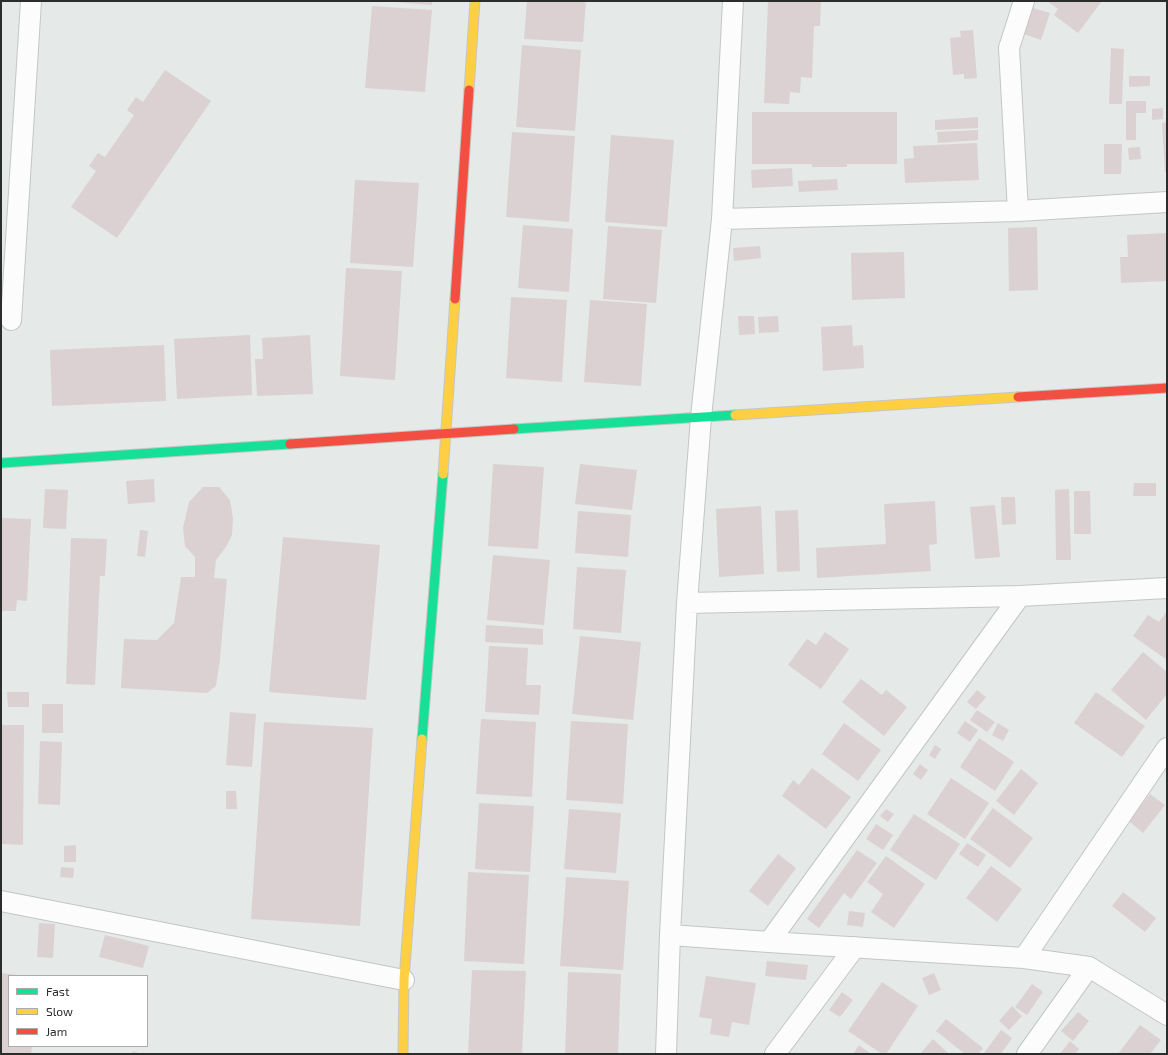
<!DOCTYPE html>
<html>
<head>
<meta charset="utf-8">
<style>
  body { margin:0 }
  #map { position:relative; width:1168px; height:1055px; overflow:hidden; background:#e5e9e7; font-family:"Exo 2",sans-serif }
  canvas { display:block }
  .frame { position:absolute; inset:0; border:2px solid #2a2d2b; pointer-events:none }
  .legend { position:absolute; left:8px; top:975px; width:140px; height:72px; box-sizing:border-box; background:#fff; border:1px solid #aaabaa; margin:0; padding:5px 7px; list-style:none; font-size:12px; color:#2a2d2b }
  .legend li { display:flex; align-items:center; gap:8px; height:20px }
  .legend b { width:20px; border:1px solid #aaabaa }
</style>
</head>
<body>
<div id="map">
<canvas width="1168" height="1055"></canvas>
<div class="frame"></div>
<ul class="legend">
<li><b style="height:5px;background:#16e098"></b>Fast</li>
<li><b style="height:5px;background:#ffcf43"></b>Slow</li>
<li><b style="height:5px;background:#f24e42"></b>Jam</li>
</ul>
</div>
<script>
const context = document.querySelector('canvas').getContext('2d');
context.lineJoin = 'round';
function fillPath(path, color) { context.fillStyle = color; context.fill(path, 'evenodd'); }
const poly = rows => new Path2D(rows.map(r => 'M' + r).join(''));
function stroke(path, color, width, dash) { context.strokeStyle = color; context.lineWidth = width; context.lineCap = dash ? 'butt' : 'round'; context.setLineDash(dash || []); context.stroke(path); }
const building = poly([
  [395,1,432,1,432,5,394,2],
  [527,1,586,1,583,42,524,39],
  [768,1,821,1,820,26,814,26,812,78,801,77,800,93,790,92,789,104,764,103],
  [1047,1,1102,1,1078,33,1054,15,1058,9],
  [372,6,432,10,425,92,365,88],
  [1033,8,1050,13,1041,40,1024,34],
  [973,30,977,78,964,79,964,74,953,75,950,38,961,37,960,31],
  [522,45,581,50,575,131,516,127],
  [1111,48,1124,49,1122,104,1109,104],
  [165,70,211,101,117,238,71,207,96,171,89,166,98,153,105,157,134,115,127,110,136,97,143,102],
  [1129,76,1150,76,1150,86,1129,87],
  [1126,101,1146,101,1146,113,1136,113,1136,140,1126,140],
  [1163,108,1163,119,1152,120,1152,109],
  [752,112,897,112,897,164,847,164,847,167,812,167,812,164,752,164],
  [978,117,978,128,935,130,935,120],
  [1167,122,1167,172,1165,172,1162,123],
  [978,130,978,140,938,143,937,132],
  [512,132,575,136,569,222,506,217],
  [611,135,674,140,667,227,605,222],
  [977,143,979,180,905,183,904,159,914,158,913,146],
  [1104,144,1122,144,1121,174,1104,174],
  [1140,147,1141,159,1129,160,1128,148],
  [792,168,793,186,752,188,751,170],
  [837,179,838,190,799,192,798,181],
  [355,180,419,183,413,267,350,263],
  [523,225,573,229,569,292,518,288],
  [608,226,662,230,656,303,603,299],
  [1037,227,1038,290,1009,291,1008,228],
  [1167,233,1167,281,1121,283,1120,257,1128,257,1127,235],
  [760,246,761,258,734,261,733,248],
  [904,252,905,298,852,300,851,253],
  [346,268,402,271,395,380,340,376],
  [511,297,567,300,562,382,506,378],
  [590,300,647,304,641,386,584,382],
  [738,316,754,316,755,334,739,335],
  [778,316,779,332,759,333,758,317],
  [852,325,853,346,863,345,864,368,823,371,821,327],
  [250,335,252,395,177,399,174,339],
  [310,335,313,394,257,396,255,359,263,359,262,338],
  [164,345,166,401,52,406,50,350],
  [493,464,544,467,538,549,488,546],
  [580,464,637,470,632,510,575,504],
  [154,479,155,502,128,504,126,481],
  [1134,483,1156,483,1156,496,1133,496],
  [203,487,219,487,230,500,233,518,232,535,226,547,216,560,214,578,227,579,220,659,216,686,207,693,121,688,124,639,157,640,174,623,181,577,195,577,195,557,185,546,183,528,189,502],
  [45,489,68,490,66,529,43,528],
  [1069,489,1071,560,1056,560,1055,490],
  [1074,491,1090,491,1091,534,1074,534],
  [1001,497,1015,497,1016,524,1002,525],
  [935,501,937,544,929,545,931,571,817,578,816,548,886,544,884,504],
  [995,505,1000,557,975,559,970,507],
  [761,506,764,574,719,577,716,509],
  [798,510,800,571,777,572,775,511],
  [578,511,631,515,628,557,575,553],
  [1,518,31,519,27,601,17,600,16,611,1,611],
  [140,530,148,531,145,557,137,556],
  [283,537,380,545,366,700,269,692],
  [71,538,107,539,105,576,100,576,95,685,66,684],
  [493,555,550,560,544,625,487,620],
  [577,567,626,570,621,633,573,629],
  [1167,611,1167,660,1133,636,1148,615,1159,622],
  [486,625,543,629,543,645,485,642],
  [825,632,849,649,821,689,788,665,807,639,816,645],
  [580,636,641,642,633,720,572,714],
  [489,646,528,648,526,685,541,685,539,715,485,712],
  [1143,652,1167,672,1167,694,1146,720,1111,690],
  [861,679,882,695,886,690,907,707,884,736,842,702],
  [977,690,986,697,976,709,967,702],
  [7,692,29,692,29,707,8,707],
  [1096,692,1145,726,1122,757,1074,723],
  [42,704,63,704,63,733,42,733],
  [977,710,995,722,987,732,970,720],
  [230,712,256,714,252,767,226,765],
  [481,719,536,722,532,797,476,794],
  [571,721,628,724,623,804,566,800],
  [965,721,978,730,970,742,957,733],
  [264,722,373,728,360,926,251,919],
  [844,723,881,750,858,781,822,754],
  [998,723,1009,730,1003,741,992,735],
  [1,725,24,725,23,845,1,844],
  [979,738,1014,762,995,791,960,767],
  [40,741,62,742,60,805,38,804],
  [935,745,941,749,935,759,929,755],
  [920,764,928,770,921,780,913,774],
  [812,768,851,797,826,829,782,796,793,780,799,785],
  [1021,769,1038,783,1014,815,996,801],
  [951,778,989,803,965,839,927,814],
  [226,791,236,791,237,809,226,809],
  [1150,794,1165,805,1143,833,1129,821],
  [479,803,534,806,530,872,475,869],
  [993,808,1033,838,1010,868,970,839],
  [569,809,621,813,616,873,564,869],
  [886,809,894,814,888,822,880,816],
  [914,814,960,844,936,880,890,850],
  [876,824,893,835,883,850,866,839],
  [967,843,986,855,978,867,959,854],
  [76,845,76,862,64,862,64,846],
  [857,850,877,863,851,899,844,893,819,928,807,919],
  [778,854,796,868,768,906,749,891],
  [886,856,925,884,894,928,871,912,883,894,867,882],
  [991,866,1022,889,997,922,966,898],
  [61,867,74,868,73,878,60,877],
  [468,872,529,875,524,964,464,961],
  [566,877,629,881,623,970,560,966],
  [1123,892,1156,918,1145,932,1112,906],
  [849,911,865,913,863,927,847,925],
  [39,923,55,924,53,958,37,957],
  [105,935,149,946,143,968,99,957],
  [767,961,808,965,806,980,765,976],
  [472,970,526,971,522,1054,468,1054],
  [568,972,621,974,618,1054,565,1054],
  [1,973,17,975,17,976,9,976,9,1046,32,1046,31,1054,1,1054],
  [934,973,941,990,929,995,922,978],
  [706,976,756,983,749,1025,732,1022,729,1037,710,1034,712,1019,699,1017],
  [882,982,918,1006,886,1054,882,1054,848,1031],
  [1032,984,1043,992,1027,1015,1015,1007],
  [842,992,853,1000,840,1017,829,1010],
  [1012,1006,1022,1016,1009,1030,999,1021],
  [1078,1012,1089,1021,1073,1041,1061,1031],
  [946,1019,983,1048,978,1054,965,1054,936,1031],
  [1140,1025,1161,1040,1150,1054,1118,1054],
  [1001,1030,1012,1038,1001,1054,986,1054,984,1053],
  [933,1039,949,1054,920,1054],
  [1070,1041,1079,1049,1075,1054,1060,1054],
  [859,1045,871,1054,853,1054],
  [133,1051,141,1054,132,1054]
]);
const street = poly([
  [1018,211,1009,48,1024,1],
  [722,219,1018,211,1167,202],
  [11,320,31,1],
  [687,603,1020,596,1167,588],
  [1,901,404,980],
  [670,935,769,942,1024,958,1089,967,1167,1015],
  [769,942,1020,596],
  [1024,958,1167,748],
  [666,1054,670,935,687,603,701,417,722,219,733,1],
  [775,1054,855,947],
  [1027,1054,1089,967]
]);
const fast = poly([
  [514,429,735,415],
  [1,463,290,444],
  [422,739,443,474]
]);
const slow = poly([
  [469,90,475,1],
  [735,415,1018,397],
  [443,474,455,299],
  [403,1054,404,980,422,739]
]);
const jam = poly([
  [455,299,469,90],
  [1018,397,1167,388],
  [290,444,514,429]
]);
fillPath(building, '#dbd1d2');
stroke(street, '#c3c6c4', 22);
stroke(fast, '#c3c6c4', 11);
stroke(slow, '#c3c6c4', 11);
stroke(jam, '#c3c6c4', 11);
stroke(street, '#fbfcfb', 20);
stroke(fast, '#16e098', 9);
stroke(slow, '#ffcf43', 9);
stroke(jam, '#f24e42', 9);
</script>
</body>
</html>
